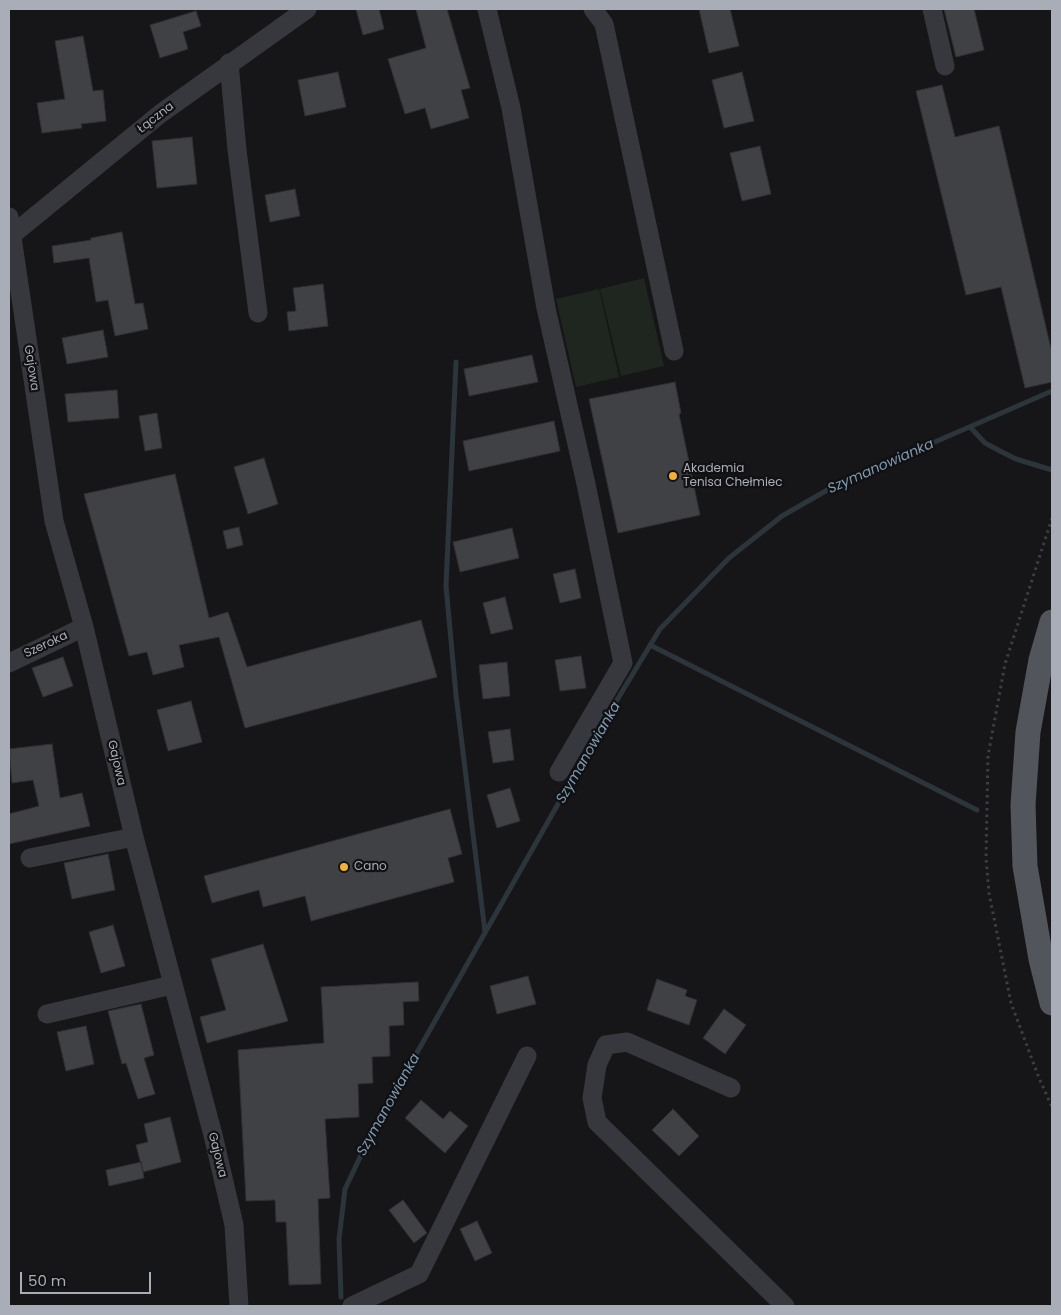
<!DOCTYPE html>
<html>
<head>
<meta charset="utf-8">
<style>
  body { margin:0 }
  #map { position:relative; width:1061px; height:1315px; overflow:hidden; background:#161618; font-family:Poppins,sans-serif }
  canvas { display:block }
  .frame { position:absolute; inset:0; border:10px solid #a8adb8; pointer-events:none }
  .scale { position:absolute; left:20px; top:1272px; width:131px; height:22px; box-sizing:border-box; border:2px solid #a8adb8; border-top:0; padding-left:6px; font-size:15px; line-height:18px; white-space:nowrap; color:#a8adb8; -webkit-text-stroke:4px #111113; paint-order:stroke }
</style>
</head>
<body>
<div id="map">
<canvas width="1061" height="1315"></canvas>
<div class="frame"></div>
<div class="scale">50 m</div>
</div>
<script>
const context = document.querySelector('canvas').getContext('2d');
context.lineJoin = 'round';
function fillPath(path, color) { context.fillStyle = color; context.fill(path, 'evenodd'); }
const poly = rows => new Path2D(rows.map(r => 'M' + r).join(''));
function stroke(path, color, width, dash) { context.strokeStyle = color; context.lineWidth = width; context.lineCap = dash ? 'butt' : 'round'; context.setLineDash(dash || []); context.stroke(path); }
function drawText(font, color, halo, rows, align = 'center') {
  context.font = font + ' Poppins,sans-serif'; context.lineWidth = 4.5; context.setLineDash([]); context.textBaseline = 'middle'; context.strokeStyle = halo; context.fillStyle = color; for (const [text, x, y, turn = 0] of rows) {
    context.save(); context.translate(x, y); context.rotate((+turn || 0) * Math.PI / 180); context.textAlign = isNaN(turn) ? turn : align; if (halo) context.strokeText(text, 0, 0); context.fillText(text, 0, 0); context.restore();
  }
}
const green = poly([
  [644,278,664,366,621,376,600,289],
  [599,289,619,377,576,387,556,299]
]);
const stream = poly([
  [456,362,446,586,456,695,485,932],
  [970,427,985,443,1000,451,1016,459,1052,470],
  [650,645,977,810],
  [341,1297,339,1239,345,1189,372,1132,617,700,660,629,729,558,782,516,836,485,1052,391]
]);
const building = poly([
  [356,9,379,9,384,29,363,35,356,9],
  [416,9,447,9,470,88,461,90,469,118,431,129,425,108,405,114,388,59,426,48,416,9],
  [699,9,730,9,739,46,709,53,699,9],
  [944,9,974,9,984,50,956,57,944,9],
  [196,11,201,26,183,32,188,49,160,58,150,25,196,11],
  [83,36,93,91,103,90,106,121,81,124,82,128,42,133,37,103,65,99,55,41,83,36],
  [338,72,346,107,305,116,298,80,338,72],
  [742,72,754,121,724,128,712,80,742,72],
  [942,85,955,137,999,126,1052,353,1052,382,1025,388,1001,287,966,295,916,91,942,85],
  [192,137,197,184,157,188,152,141,192,137],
  [760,146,771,194,742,201,730,153,760,146],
  [295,189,300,216,270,222,265,195,295,189],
  [122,232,135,304,143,303,148,329,115,336,108,300,96,302,89,258,54,263,52,246,91,240,91,238,122,232],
  [323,284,328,326,289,331,287,312,296,311,293,288,323,284],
  [103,330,108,357,67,364,62,338,103,330],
  [532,355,538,382,469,396,464,369,532,355],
  [675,382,681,413,679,414,700,515,618,533,589,399,675,382],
  [117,390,119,418,68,422,65,394,117,390],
  [157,413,162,448,145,451,139,416,157,413],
  [554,421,560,451,469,471,463,441,554,421],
  [264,458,278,504,248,514,234,467,264,458],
  [175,474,209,618,228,612,247,667,421,620,437,677,245,728,219,637,179,645,184,667,153,675,147,652,129,656,84,494,175,474],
  [239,527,243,545,227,549,223,531,239,527],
  [512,528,519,558,460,572,453,542,512,528],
  [575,569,581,598,560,603,553,574,575,569],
  [505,597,513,629,491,634,483,603,505,597],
  [581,656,586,688,560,691,555,660,581,656],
  [63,657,73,686,43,697,32,668,63,657],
  [507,662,510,696,483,699,479,665,507,662],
  [191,701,202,742,168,751,157,710,191,701],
  [510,729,514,760,493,763,488,732,510,729],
  [52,744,60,798,82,793,90,826,9,844,9,814,39,806,33,780,12,783,9,749,52,744],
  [510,788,520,821,497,828,487,795,510,788],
  [450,809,462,854,448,858,454,882,311,921,305,896,263,907,259,890,212,903,204,876,450,809],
  [108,854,115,890,72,899,64,863,108,854],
  [113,925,125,966,101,973,89,932,113,925],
  [263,944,288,1021,207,1043,200,1017,226,1010,211,959,263,944],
  [528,976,536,1004,497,1014,490,986,528,976],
  [657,979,687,990,685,996,697,1000,689,1025,647,1010,657,979],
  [418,982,419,1001,403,1002,404,1025,389,1026,390,1056,372,1057,373,1083,358,1084,359,1117,325,1119,330,1198,318,1199,321,1284,289,1285,286,1222,276,1222,275,1200,246,1201,238,1050,324,1043,321,987,418,982],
  [141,1004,154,1055,144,1058,155,1094,138,1099,126,1063,122,1064,108,1011,141,1004],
  [724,1009,746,1025,725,1054,703,1038,724,1009],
  [86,1026,94,1064,66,1071,57,1032,86,1026],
  [421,1100,443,1119,450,1111,468,1126,445,1153,405,1118,421,1100],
  [673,1109,699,1136,679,1156,652,1130,673,1109],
  [170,1117,181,1162,143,1172,136,1145,148,1142,144,1124,170,1117],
  [141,1162,144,1178,109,1186,106,1170,141,1162],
  [403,1200,427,1233,414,1243,389,1210,403,1200],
  [477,1221,492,1253,475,1261,460,1229,477,1221]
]);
const path = poly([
  [1052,518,1005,664,988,756,986,858,989,893,1011,1003,1039,1078,1052,1107]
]);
const minor = poly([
  [487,9,511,108,546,308,586,484,623,663,559,772],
  [593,9,604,24,674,351],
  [932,9,945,66],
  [229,63,237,150,258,313],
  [9,217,54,521,84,627,134,837,213,1135,234,1225,239,1306],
  [12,235,160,114,307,9],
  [9,663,84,627],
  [30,858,134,837],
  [47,1014,172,985],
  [731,1088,627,1042,606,1045,597,1065,592,1098,597,1122,785,1306],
  [352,1306,419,1274,527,1056]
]);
const major = poly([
  [1052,622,1041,660,1028,732,1023,805,1025,866,1041,959,1052,1003]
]);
const markers = [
  [673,476,5,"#f2b134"],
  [344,867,5,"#f2b134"]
];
const streetNames = [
  ["Łączna",156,118,-38],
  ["Gajowa",31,368,81],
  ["Szeroka",46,645,-25],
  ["Gajowa",116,763,77],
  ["Gajowa",217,1155,76]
];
const poiNames = [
  ["Akademia",683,469],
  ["Tenisa Chełmiec",683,483],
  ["Cano",354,867]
];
const waterNames = [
  ["Szymanowianka",881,467,-24],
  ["Szymanowianka",589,753,-60],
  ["Szymanowianka",389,1105,-61]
];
fillPath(green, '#1e261f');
stroke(stream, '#2c353c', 5);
fillPath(building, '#404145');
stroke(building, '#303034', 1);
stroke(path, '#3d3f44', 3, [2.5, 4]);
stroke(minor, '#37383d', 19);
stroke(major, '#53555c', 25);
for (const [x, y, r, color] of markers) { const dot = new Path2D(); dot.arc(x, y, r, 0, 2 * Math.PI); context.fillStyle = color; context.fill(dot); stroke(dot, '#111113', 2); }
drawText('12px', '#a8adb8', '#111113', streetNames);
drawText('12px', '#a8adb8', '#111113', poiNames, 'left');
drawText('italic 14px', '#7f9bb3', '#111113', waterNames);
</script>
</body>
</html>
